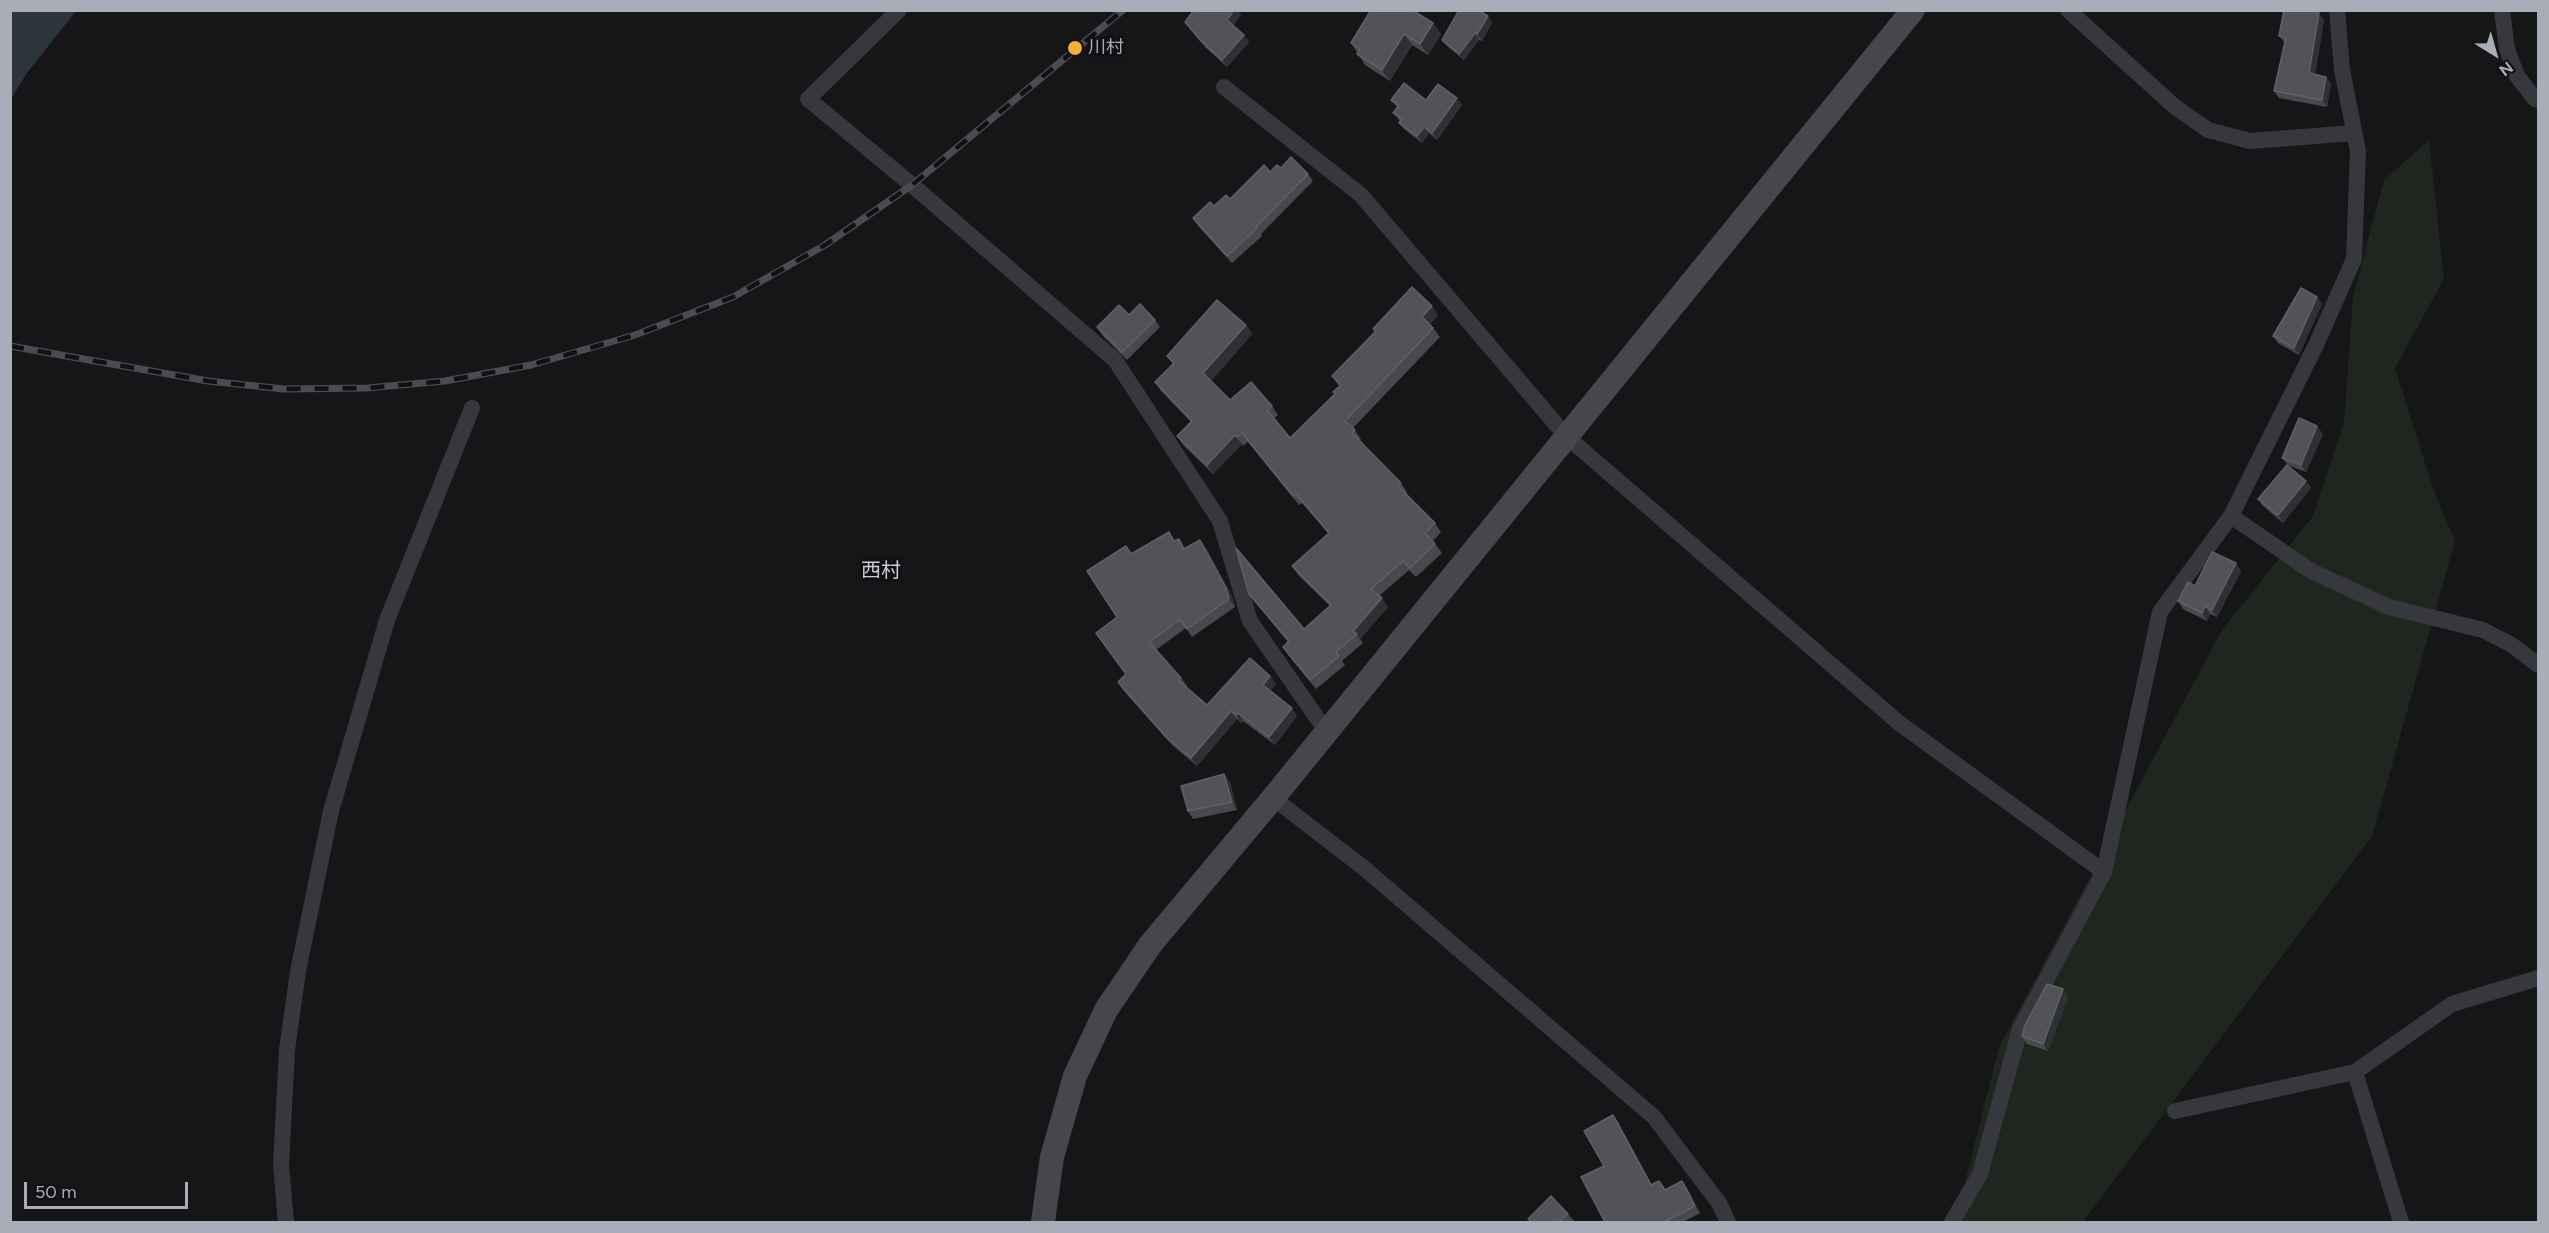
<!DOCTYPE html>
<html>
<head>
<meta charset="utf-8">
<style>
  body { margin:0 }
  #map { position:relative; width:2549px; height:1233px; overflow:hidden; background:#161618; font-family:Figtree,sans-serif }
  canvas { display:block }
  .frame { position:absolute; inset:0; border:12px solid #a8adb8; pointer-events:none }
  .north { position:absolute; left:2465px; top:24px; width:60px; height:60px; -webkit-text-stroke:4px #111113; paint-order:stroke; rotate:143deg; font-size:16px; font-weight:700; line-height:24px; text-align:center; color:#a8adb8 }
  .north::after { content:''; display:block; margin:auto; width:21px; height:27px; background:#a8adb8; clip-path:polygon(50% 0,100% 100%,50% 72%,0 100%) }
  .scale { position:absolute; left:24px; top:1182px; width:164px; height:27px; box-sizing:border-box; border:3px solid #a8adb8; border-top:0; padding-left:8px; font-size:18px; line-height:21px; white-space:nowrap; color:#a8adb8; -webkit-text-stroke:4px #111113; paint-order:stroke }
</style>
</head>
<body>
<div id="map">
<canvas width="2549" height="1233"></canvas>
<div class="frame"></div>
<div class="north">N</div>
<div class="scale">50 m</div>
</div>
<script>
const context = document.querySelector('canvas').getContext('2d');
context.lineJoin = 'round';
function fillPath(path, color) { context.fillStyle = color; context.fill(path, 'evenodd'); }
const poly = rows => new Path2D(rows.map(r => 'M' + r).join(''));
function stroke(path, color, width, dash) { context.strokeStyle = color; context.lineWidth = width; context.lineCap = dash ? 'butt' : 'round'; context.setLineDash(dash || []); context.stroke(path); }
function drawText(font, color, halo, rows, align = 'center') {
  context.font = font + ' Figtree,"Noto Sans JP",sans-serif'; context.lineWidth = 6; context.setLineDash([]); context.textBaseline = 'middle'; context.strokeStyle = halo; context.fillStyle = color; for (const [text, x, y, turn = 0] of rows) {
    context.save(); context.translate(x, y); context.rotate((+turn || 0) * Math.PI / 180); context.textAlign = isNaN(turn) ? turn : align; if (halo) context.strokeText(text, 0, 0); context.fillText(text, 0, 0); context.restore();
  }
}
const green = poly([
  [2429,140,2444,279,2395,368,2434,491,2455,541,2372,836,2083,1222,1955,1222,1999,1047,2222,630,2313,516,2344,423,2353,296,2384,180]
]);
const water = poly([
  [11,10,76,11,27,73,11,99]
]);
const street = poly([
  [899,10,808,99,912,185,1115,360,1220,521,1250,621,1326,731],
  [2068,10,2174,106,2208,130,2250,141,2354,133],
  [2502,10,2507,49,2517,76,2535,99,2538,100],
  [1224,87,1361,195,1566,436,1899,723,2104,872],
  [2231,516,2311,571,2389,607,2483,630,2512,645,2538,665],
  [1273,798,1364,868,1654,1117,1719,1203,1728,1222],
  [2355,1072,2401,1222],
  [2175,1111,2355,1072,2452,1004,2538,978],
  [286,1222,281,1165,287,1050,298,971,331,811,387,620,472,408],
  [1952,1222,1980,1174,2020,1029,2104,872,2160,612,2231,516,2316,345,2354,259,2358,151,2342,70,2337,10]
]);
const secondary = poly([
  [1043,1222,1052,1157,1075,1076,1106,1010,1150,945,1273,798,1913,10]
]);
const rail = poly([
  [10,346,208,381,284,389,367,388,445,381,531,365,635,335,733,297,825,245,912,185,1123,10]
]);
const wall = poly([
  [1194,10,1237,10,1241,15,1233,25,1244,35,1249,42,1227,67,1206,48,1185,22],
  [2284,10,2306,10,2324,20,2315,74,2331,84,2327,107,2279,98,2274,91,2285,43,2279,36],
  [1488,16,1492,23,1482,41,1479,40,1464,60,1447,46,1442,40],
  [1433,23,1441,34,1428,55,1412,45,1390,81,1365,65,1351,43],
  [1457,98,1462,105,1437,140,1429,133,1422,143,1404,129,1399,123,1400,121,1393,113,1397,107,1391,100,1426,100],
  [1281,168,1308,174,1313,181,1261,234,1262,236,1232,263,1198,226,1193,218,1214,206,1230,199,1270,172],
  [2317,297,2322,304,2299,355,2278,343,2273,336],
  [1129,315,1155,320,1160,327,1127,360,1102,335,1097,327],
  [1438,315,1430,324,1440,337,1353,428,1361,439,1359,441,1401,483,1407,492,1406,494,1435,523,1441,532,1433,541,1442,553,1416,577,1409,570,1379,596,1388,607,1360,639,1363,643,1342,661,1345,665,1316,689,1289,656,1283,647,1288,642,1256,603,1249,594,1304,629,1330,606,1298,575,1292,566,1329,534,1302,503,1299,505,1248,442,1243,446,1242,444,1213,474,1183,445,1177,436,1191,422,1161,391,1155,382,1173,364,1167,356,1246,325,1252,334,1211,381,1230,400,1272,406,1278,415,1274,418,1290,438,1335,394,1339,386,1332,376,1375,332,1373,329],
  [2323,434,2306,472,2288,465,2282,458],
  [2306,481,2311,488,2283,523,2263,506,2258,499],
  [1175,541,1185,548,1206,548,1232,596,1235,607,1192,637,1186,628,1156,650,1181,678,1187,686,1186,687,1207,705,1270,676,1276,684,1270,691,1297,716,1275,745,1243,721,1241,723,1237,719,1197,766,1172,745,1123,690,1118,682,1126,674,1117,617],
  [2236,563,2241,571,2217,617,2210,614,2207,621,2183,609,2178,601,2195,586],
  [1230,782,1237,810,1193,819,1188,811],
  [2068,997,2048,1051,2027,1044,2022,1036],
  [1613,1115,1618,1122,1652,1185,1665,1190,1682,1181,1687,1188,1700,1213,1683,1222,1605,1222,1604,1166],
  [1568,1214,1574,1221,1572,1222,1531,1222,1528,1219]
]);
const shadedWall = poly([
  [1234,10,1237,10,1241,15,1232,27,1227,20],
  [2319,13,2324,20,2314,80,2309,73],
  [1488,16,1492,23,1482,41,1477,34],
  [1433,23,1441,34,1428,55,1420,44],
  [1475,33,1479,40,1464,60,1459,54],
  [1404,34,1412,45,1390,81,1382,70],
  [1244,35,1249,42,1227,67,1222,60],
  [2326,77,2331,84,2327,107,2322,100],
  [1457,98,1462,105,1437,140,1432,133],
  [1424,127,1429,133,1422,143,1417,136],
  [2317,297,2322,304,2299,355,2294,348],
  [1432,306,1438,315,1428,326,1422,317],
  [1246,325,1252,334,1210,382,1203,373],
  [2317,426,2323,434,2306,472,2301,465],
  [1235,435,1242,444,1213,474,1207,465],
  [2306,481,2311,488,2283,523,2278,515],
  [1200,540,1206,548,1232,596,1235,607,1229,599],
  [2236,563,2241,571,2217,617,2212,610],
  [1382,598,1388,607,1360,639,1353,631],
  [2205,606,2210,614,2207,621,2202,613],
  [1270,676,1276,684,1268,693,1263,685],
  [1292,708,1297,716,1275,745,1269,737],
  [1231,711,1237,719,1197,766,1191,758],
  [1238,713,1243,721,1241,723,1236,715],
  [1224,774,1230,782,1237,810,1232,802],
  [2063,989,2068,997,2048,1051,2043,1044],
  [1613,1115,1618,1122,1656,1192,1651,1185],
  [1682,1181,1687,1188,1700,1213,1695,1206]
]);
const building = poly([
  [1194,10,1234,10,1227,20,1244,35,1222,60,1201,41,1185,22,1194,10],
  [1371,10,1412,10,1433,23,1420,44,1404,34,1382,70,1357,54,1360,49,1351,43,1371,10],
  [1459,10,1478,10,1488,16,1477,34,1475,33,1459,54,1442,40,1459,10],
  [2284,10,2303,10,2319,13,2309,73,2326,77,2322,100,2274,91,2286,37,2279,36,2284,10],
  [1404,83,1426,100,1438,84,1457,98,1432,133,1424,127,1417,136,1399,123,1402,119,1393,113,1399,105,1391,100,1404,83],
  [1291,157,1308,174,1256,227,1257,228,1227,256,1193,218,1210,202,1214,206,1226,195,1230,199,1264,165,1270,172,1277,165,1281,168,1291,157],
  [1412,287,1432,306,1422,317,1433,328,1345,421,1355,430,1352,433,1401,483,1398,486,1435,523,1425,533,1435,544,1410,568,1403,561,1371,589,1382,598,1353,631,1357,634,1336,652,1339,656,1310,680,1283,647,1289,641,1249,594,1236,548,1304,629,1331,605,1292,566,1329,533,1296,494,1293,496,1242,433,1237,437,1235,435,1207,465,1177,436,1192,421,1155,382,1174,363,1167,356,1217,300,1246,325,1203,373,1230,400,1251,382,1272,406,1267,410,1290,438,1335,394,1333,392,1341,385,1332,376,1376,331,1373,329,1412,287],
  [2301,288,2317,297,2294,348,2273,336,2301,288],
  [1140,304,1155,320,1122,352,1097,327,1119,305,1129,315,1140,304],
  [2299,418,2317,426,2301,465,2282,458,2299,418],
  [2287,465,2306,481,2278,515,2258,499,2287,465],
  [1169,532,1174,541,1179,539,1184,549,1200,540,1226,588,1229,599,1187,629,1180,620,1149,642,1181,678,1178,680,1207,705,1250,658,1270,676,1263,685,1292,708,1269,737,1238,713,1236,715,1231,711,1191,758,1166,737,1118,682,1126,674,1096,633,1117,617,1087,571,1126,546,1131,554,1169,532],
  [2212,552,2236,563,2212,610,2205,606,2202,613,2178,601,2188,582,2195,586,2212,552],
  [1224,774,1232,802,1188,811,1181,786,1224,774],
  [2047,984,2063,989,2043,1044,2022,1036,2025,1025,2047,984],
  [1613,1115,1651,1185,1659,1181,1665,1190,1682,1181,1695,1206,1664,1222,1605,1222,1581,1177,1604,1166,1584,1131,1613,1115],
  [1551,1196,1568,1214,1559,1222,1532,1222,1528,1219,1551,1196]
]);
const markers = [
  [1075,48,8,"#f2b134"]
];
const poiNames = [
  ["川村",1088,48]
];
const neighbourhoodNames = [
  ["西村",881,571]
];
fillPath(green, '#1e261f');
fillPath(water, '#2c353c');
stroke(street, '#37383d', 16);
stroke(secondary, '#45474d', 24);
stroke(rail, '#4a4c52', 7);
stroke(rail, '#111113', 4.5, [14]);
fillPath(wall, '#47494d');
fillPath(shadedWall, '#2f3033');
fillPath(building, '#525359');
stroke(building, '#5f6168', 1.5);
for (const [x, y, r, color] of markers) { const dot = new Path2D(); dot.arc(x, y, r, 0, 2 * Math.PI); context.fillStyle = color; context.fill(dot); stroke(dot, '#111113', 2); }
drawText('18px', '#a8adb8', '#111113', poiNames, 'left');
drawText('20px', '#c9ccd4', '#111113', neighbourhoodNames);
</script>
</body>
</html>
